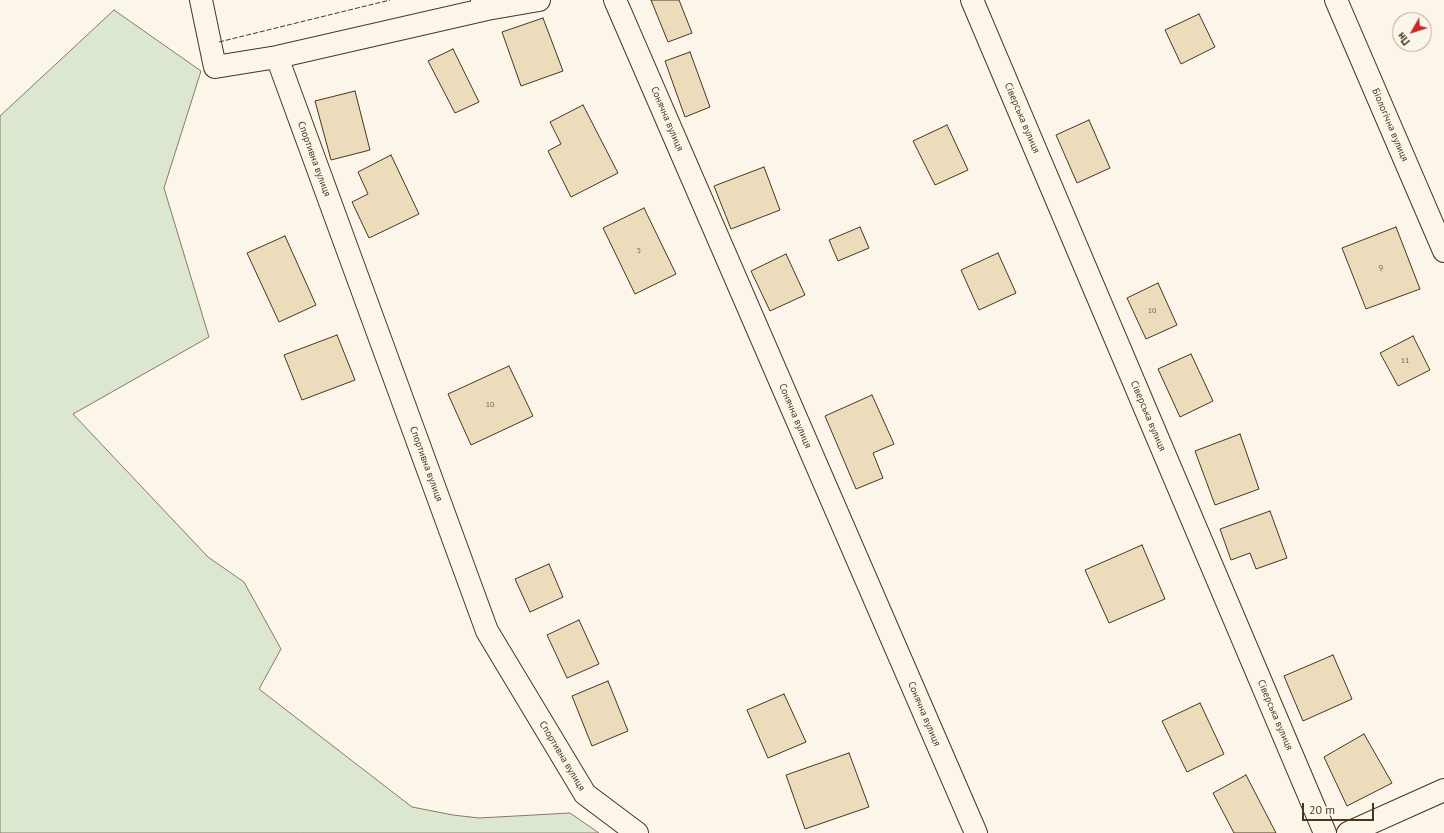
<!DOCTYPE html>
<html>
<head>
<meta charset="utf-8">
<style>
  body { margin:0 }
  #map { position:relative; width:1444px; height:833px; overflow:hidden; background:#fbf6e9; font-family:"PT Sans",sans-serif }
  canvas { display:block }
  .north { position:absolute; left:1392px; top:12px; width:40px; height:40px; box-sizing:border-box; background:#fbf6e9; border:1px solid #b4a999; border-radius:50%; rotate:231deg; font-size:11px; font-weight:700; line-height:16px; text-align:center; color:#4a3520 }
  .north::after { content:''; display:block; margin:auto; width:14px; height:18px; background:#c62828; clip-path:polygon(50% 0,100% 100%,50% 72%,0 100%) }
  .scale { position:absolute; left:1302px; top:803px; width:72px; height:18px; box-sizing:border-box; border:2px solid #4a3520; border-top:0; padding-left:5px; font-size:12px; line-height:14px; white-space:nowrap; color:#4a3520; -webkit-text-stroke:3px #fbf6e9; paint-order:stroke }
</style>
</head>
<body>
<div id="map">
<canvas width="1444" height="833"></canvas>
<div class="north">Пн</div>
<div class="scale">20 m</div>
</div>
<script>
const context = document.querySelector('canvas').getContext('2d');
context.lineJoin = 'round';
function fillPath(path, color) { context.fillStyle = color; context.fill(path, 'evenodd'); }
const poly = rows => new Path2D(rows.map(r => 'M' + r).join(''));
function stroke(path, color, width, dash) { context.strokeStyle = color; context.lineWidth = width; context.lineCap = dash ? 'butt' : 'round'; context.setLineDash(dash || []); context.stroke(path); }
function drawText(font, color, halo, rows, align = 'center') {
  context.font = font + ' "PT Sans",sans-serif'; context.lineWidth = 3; context.setLineDash([]); context.textBaseline = 'middle'; context.strokeStyle = halo; context.fillStyle = color; for (const [text, x, y, turn = 0] of rows) {
    context.save(); context.translate(x, y); context.rotate((+turn || 0) * Math.PI / 180); context.textAlign = isNaN(turn) ? turn : align; if (halo) context.strokeText(text, 0, 0); context.fillText(text, 0, 0); context.restore();
  }
}
const green = poly([
  [114,10,201,71,164,188,209,337,73,414,208,557,244,582,281,649,259,689,412,807,453,815,479,818,570,813,599,833,0,833,0,116,114,10]
]);
const building = poly([
  [651,0,679,0,692,33,668,42,651,0],
  [1199,14,1215,47,1181,64,1165,30,1199,14],
  [543,18,563,71,521,86,502,32,543,18],
  [453,49,479,102,455,113,428,61,453,49],
  [690,52,710,107,685,117,665,61,690,52],
  [355,91,370,150,331,160,315,101,355,91],
  [583,105,618,173,571,197,548,151,561,144,550,122,583,105],
  [1089,120,1110,168,1077,183,1056,135,1089,120],
  [947,125,968,170,935,185,913,141,947,125],
  [391,155,419,214,369,238,352,202,368,194,358,172,391,155],
  [764,167,780,210,731,229,714,186,764,167],
  [644,208,676,274,635,294,603,228,644,208],
  [860,227,869,248,838,261,829,240,860,227],
  [1396,227,1420,289,1366,309,1342,248,1396,227],
  [285,236,316,305,279,322,247,253,285,236],
  [998,253,1016,293,979,310,961,270,998,253],
  [786,254,805,295,770,311,751,271,786,254],
  [1158,283,1177,325,1146,339,1127,298,1158,283],
  [337,335,355,380,302,400,284,355,337,335],
  [1413,336,1430,370,1398,386,1380,353,1413,336],
  [1191,354,1213,401,1180,417,1158,369,1191,354],
  [509,366,533,416,471,445,448,394,509,366],
  [872,395,894,444,873,453,883,478,856,489,825,416,872,395],
  [1240,434,1259,489,1215,505,1195,451,1240,434],
  [1270,511,1287,558,1256,569,1250,553,1231,560,1220,529,1270,511],
  [1142,545,1165,599,1109,623,1085,570,1142,545],
  [549,564,563,597,530,612,515,579,549,564],
  [579,620,599,664,567,678,547,635,579,620],
  [1333,655,1352,699,1303,721,1284,676,1333,655],
  [608,681,628,731,592,746,572,696,608,681],
  [784,694,806,742,768,758,747,710,784,694],
  [1200,703,1224,754,1187,772,1162,721,1200,703],
  [1364,734,1392,783,1347,806,1324,757,1364,734],
  [849,753,869,807,805,829,786,775,849,753],
  [1246,775,1276,833,1234,833,1213,793,1246,775]
]);
const minor = poly([
  [201,0,215,67,277,57,487,9,482,0],
  [615,0,976,833],
  [972,0,1325,833],
  [1336,0,1444,251],
  [487,9,539,0],
  [277,57,487,631,585,794,637,833],
  [1348,833,1444,790]
]);
const fence = poly([
  [219,42,390,0]
]);
const numberNames = [
  ["5",639,251],
  ["9",1381,268],
  ["10",1152,311],
  ["11",1405,361],
  ["10",490,405]
];
const streetNames = [
  ["Сіверська вулиця",1022,118,67],
  ["Сонячна вулиця",667,119,67],
  ["Біологічна вулиця",1390,125,67],
  ["Спортивна вулиця",314,159,70],
  ["Сонячна вулиця",795,416,67],
  ["Сіверська вулиця",1148,416,67],
  ["Спортивна вулиця",426,464,70],
  ["Сонячна вулиця",924,714,67],
  ["Сіверська вулиця",1275,715,67],
  ["Спортивна вулиця",562,756,59]
];
fillPath(green, '#dce7d0');
stroke(green, '#887966', 1);
fillPath(building, '#ecdcbc');
stroke(building, '#4a3520', 1);
stroke(minor, '#4a3520', 24);
stroke(minor, '#fbf6e9', 22);
stroke(fence, '#4a3520', 1, [5, 2]);
drawText('8px', '#725f47', null, numberNames);
drawText('10px', '#4a3520', '#fbf6e9', streetNames);
</script>
</body>
</html>
